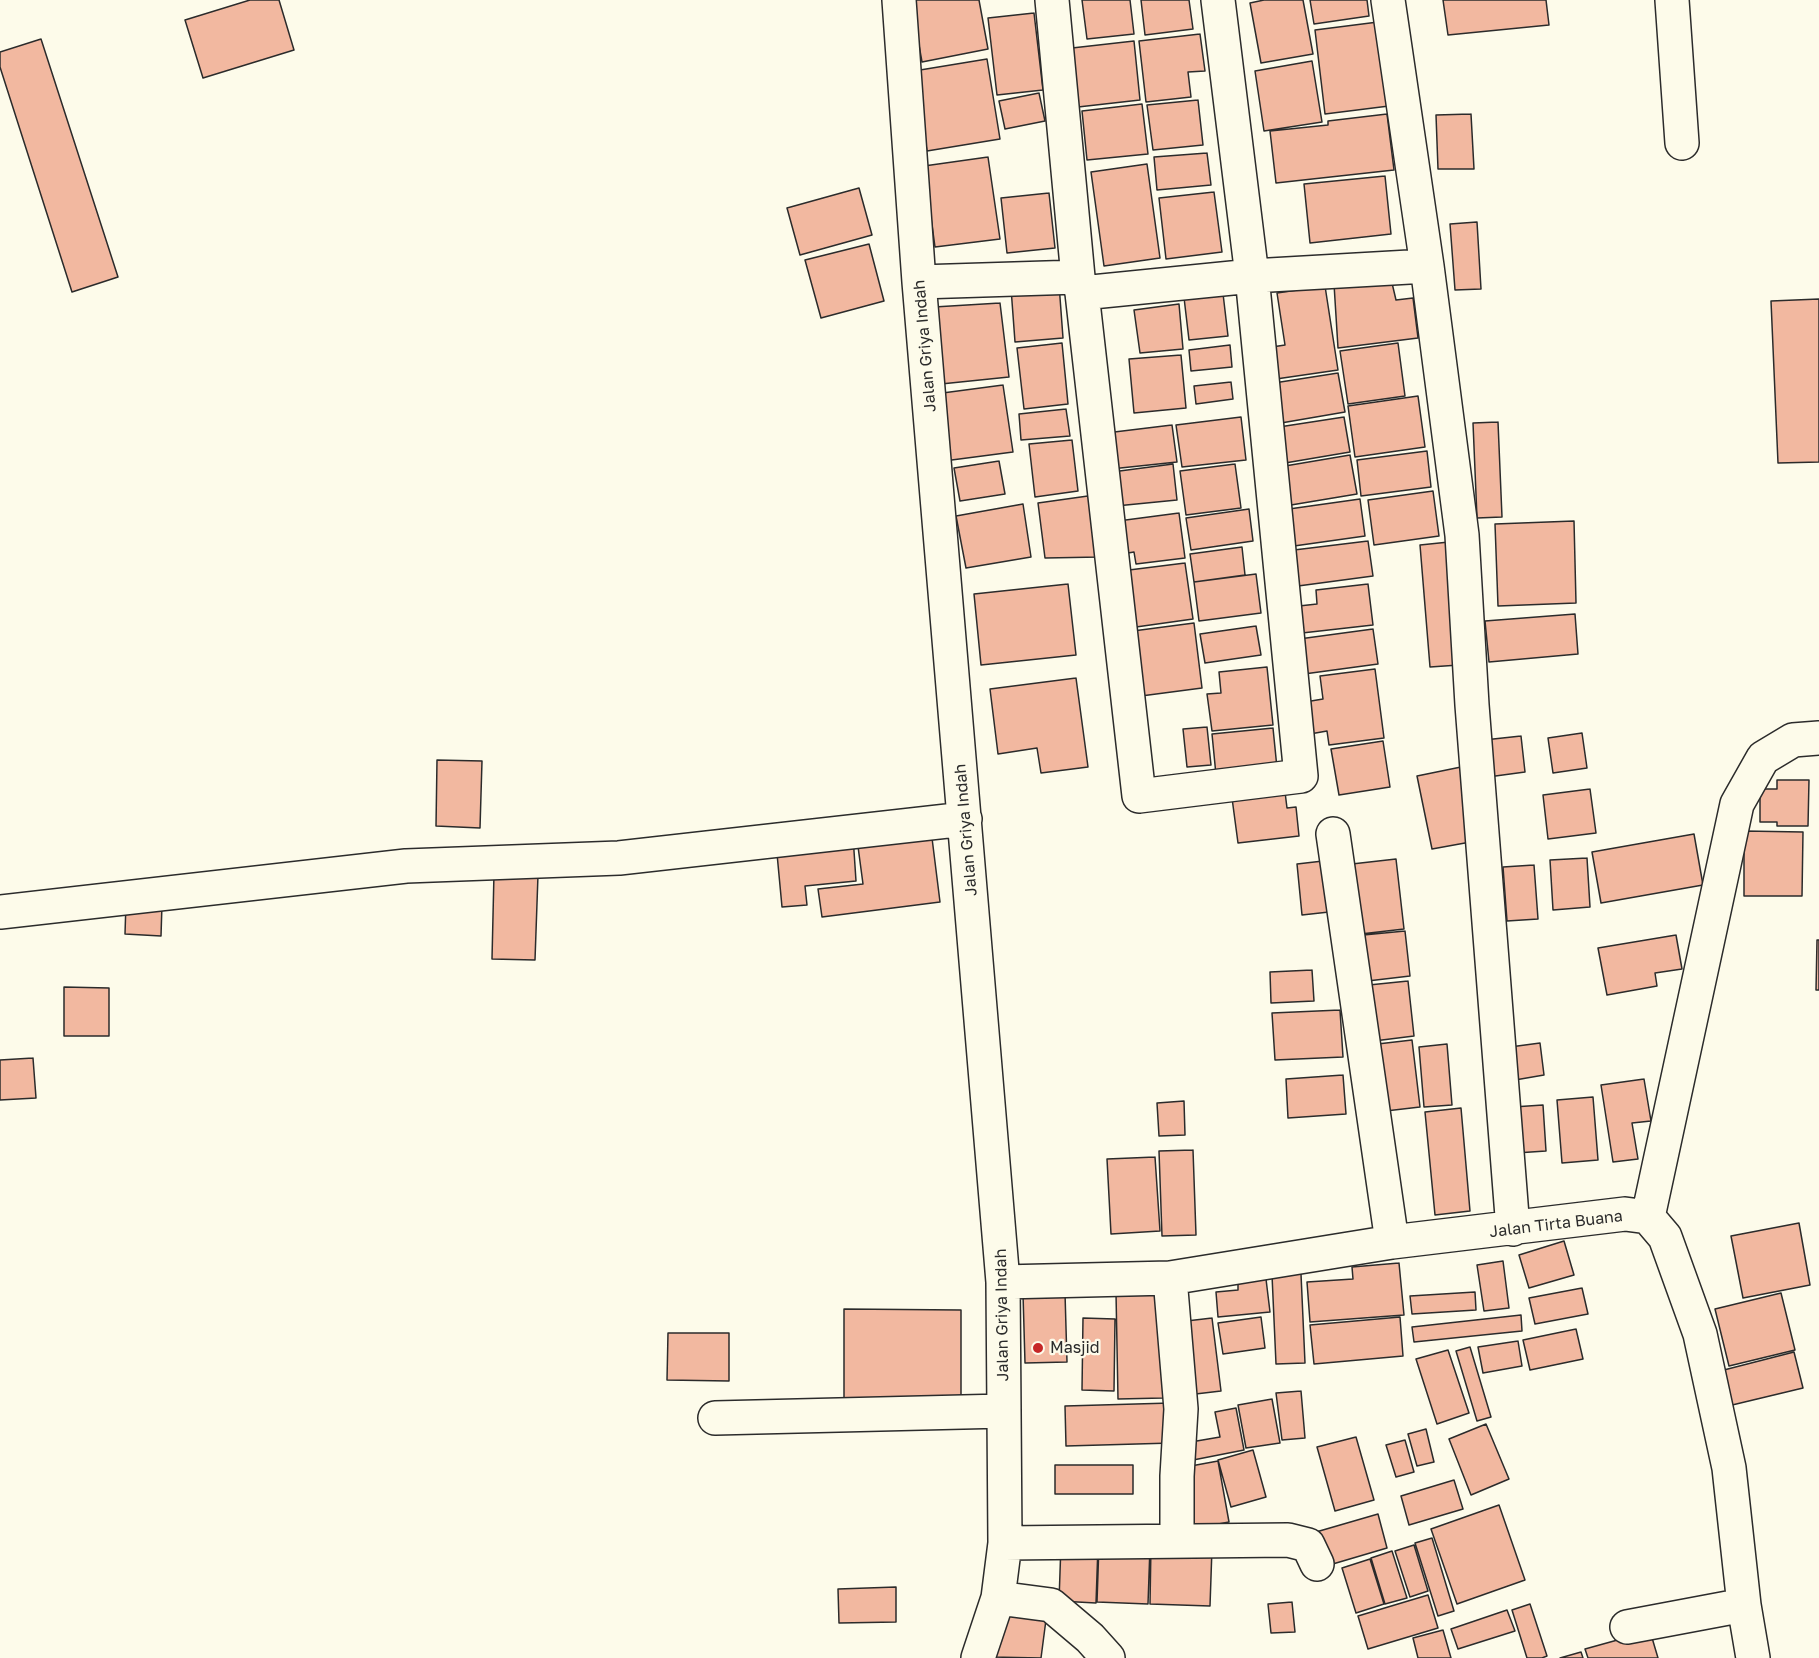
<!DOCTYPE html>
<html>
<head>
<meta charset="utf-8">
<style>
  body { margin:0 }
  canvas { display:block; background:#fdfbea }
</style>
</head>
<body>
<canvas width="1819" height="1658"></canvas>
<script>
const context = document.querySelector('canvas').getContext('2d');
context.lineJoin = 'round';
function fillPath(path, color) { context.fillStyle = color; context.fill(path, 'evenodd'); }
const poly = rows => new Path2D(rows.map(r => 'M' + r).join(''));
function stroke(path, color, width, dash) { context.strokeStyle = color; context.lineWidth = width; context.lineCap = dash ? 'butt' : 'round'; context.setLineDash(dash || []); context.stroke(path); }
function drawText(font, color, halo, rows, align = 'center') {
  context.font = font + ' "Golos Text",sans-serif'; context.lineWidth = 4.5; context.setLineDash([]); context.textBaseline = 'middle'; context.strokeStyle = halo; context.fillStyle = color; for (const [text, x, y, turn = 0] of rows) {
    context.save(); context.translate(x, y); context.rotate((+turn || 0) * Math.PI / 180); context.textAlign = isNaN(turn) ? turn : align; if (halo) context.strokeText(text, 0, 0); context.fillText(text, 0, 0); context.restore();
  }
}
const building = poly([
  [250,0,279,0,294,50,203,78,185,20,250,0],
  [911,0,979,0,988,49,922,62,911,0],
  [1082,0,1130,0,1134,34,1087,39,1082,0],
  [1141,0,1189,0,1193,29,1145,35,1141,0],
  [1264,0,1303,0,1313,54,1261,63,1250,3,1264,0],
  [1310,0,1367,0,1369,16,1314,24,1310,0],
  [1443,0,1546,0,1549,25,1448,35,1443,0],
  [1034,13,1043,90,997,95,988,18,1034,13],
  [1378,22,1389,106,1325,114,1315,30,1378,22],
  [1200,34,1205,71,1188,72,1191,97,1146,102,1139,41,1200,34],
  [41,39,118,277,72,292,0,67,0,52,41,39],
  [1134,41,1140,100,1078,107,1072,48,1134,41],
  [987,59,1000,139,927,151,914,71,987,59],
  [1312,61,1322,122,1264,131,1255,71,1312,61],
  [1039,93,1045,121,1005,129,999,101,1039,93],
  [1198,100,1203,145,1153,150,1147,105,1198,100],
  [1142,104,1148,154,1087,160,1082,111,1142,104],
  [1387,114,1394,170,1276,183,1270,131,1328,125,1328,121,1387,114],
  [1471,114,1474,169,1438,169,1436,115,1471,114],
  [1207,153,1211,185,1157,190,1154,157,1207,153],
  [988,157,1000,239,935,247,924,166,988,157],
  [1147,164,1160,258,1104,266,1091,172,1147,164],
  [1385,176,1391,234,1310,243,1304,184,1385,176],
  [859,188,872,235,800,255,787,208,859,188],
  [1214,192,1222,252,1166,259,1159,198,1214,192],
  [1049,193,1055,248,1007,253,1001,198,1049,193],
  [1477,222,1481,289,1455,290,1450,224,1477,222],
  [869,244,884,301,821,318,805,260,869,244],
  [1392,283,1396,300,1413,298,1418,338,1338,348,1334,284,1392,283],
  [1059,284,1063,338,1015,342,1011,288,1059,284],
  [1222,285,1228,336,1189,340,1183,289,1222,285],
  [1325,286,1338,370,1276,379,1272,347,1285,345,1277,293,1325,286],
  [1819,299,1819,462,1778,463,1771,301,1819,299],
  [1000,303,1009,377,941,384,934,307,1000,303],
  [1179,304,1183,349,1140,353,1134,310,1179,304],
  [1062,343,1068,404,1024,409,1017,348,1062,343],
  [1398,343,1405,396,1348,404,1340,351,1398,343],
  [1230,345,1232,367,1191,371,1189,350,1230,345],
  [1181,355,1186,408,1134,413,1129,359,1181,355],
  [1338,373,1345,412,1281,423,1274,383,1338,373],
  [1231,382,1233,399,1196,404,1194,386,1231,382],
  [1003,385,1013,452,944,461,935,394,1003,385],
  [1418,396,1425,447,1355,457,1348,406,1418,396],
  [1066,409,1070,436,1021,440,1019,414,1066,409],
  [1241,417,1246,460,1182,467,1176,425,1241,417],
  [1344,417,1350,452,1285,463,1279,427,1344,417],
  [1498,422,1502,517,1477,518,1473,423,1498,422],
  [1172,425,1177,462,1111,469,1106,433,1172,425],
  [1072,440,1078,491,1035,497,1029,444,1072,440],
  [1427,451,1431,487,1361,496,1357,460,1427,451],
  [1350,455,1357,494,1291,505,1285,466,1350,455],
  [999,461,1005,494,960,501,954,468,999,461],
  [1173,464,1177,500,1116,506,1112,472,1173,464],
  [1235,464,1241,508,1186,515,1180,471,1235,464],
  [1433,491,1439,536,1374,545,1368,500,1433,491],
  [1095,495,1100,557,1045,558,1038,503,1095,495],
  [1360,499,1365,536,1294,546,1289,509,1360,499],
  [1023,504,1031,557,966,568,956,516,1023,504],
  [1249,509,1253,541,1191,550,1186,518,1249,509],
  [1179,513,1185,558,1136,564,1134,552,1122,554,1118,521,1179,513],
  [1574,521,1576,603,1498,606,1495,524,1574,521],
  [1368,541,1373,576,1298,586,1294,550,1368,541],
  [1449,542,1459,665,1430,667,1420,545,1449,542],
  [1242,547,1245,575,1194,582,1190,554,1242,547],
  [1185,563,1193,619,1136,627,1129,570,1185,563],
  [1256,574,1261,613,1199,621,1194,582,1256,574],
  [1068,584,1076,655,981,665,974,594,1068,584],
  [1368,584,1373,625,1302,633,1299,606,1317,604,1316,590,1368,584],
  [1575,614,1578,654,1489,662,1485,621,1575,614],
  [1194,623,1202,688,1141,696,1133,631,1194,623],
  [1256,626,1261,655,1205,663,1200,634,1256,626],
  [1373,629,1378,664,1304,674,1299,639,1373,629],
  [1267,667,1273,725,1212,731,1207,694,1221,693,1219,672,1267,667],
  [1375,669,1384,738,1329,745,1327,731,1310,734,1305,702,1323,699,1320,676,1375,669],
  [1076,678,1088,767,1041,773,1037,748,998,754,990,689,1076,678],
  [1207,727,1211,765,1187,767,1183,729,1207,727],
  [1273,728,1277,768,1216,775,1212,734,1273,728],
  [1582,733,1587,768,1553,773,1548,738,1582,733],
  [1521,736,1525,772,1488,777,1484,740,1521,736],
  [1383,741,1390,787,1339,795,1331,749,1383,741],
  [437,760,482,761,480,828,436,826,437,760],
  [1461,767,1476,841,1432,849,1417,776,1461,767],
  [1777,780,1809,780,1808,826,1777,826,1777,822,1760,822,1760,789,1777,789,1777,780],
  [1590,789,1596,833,1548,839,1543,795,1590,789],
  [1285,792,1287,808,1296,807,1299,836,1238,843,1232,798,1285,792],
  [931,830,940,902,822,917,818,889,863,884,857,839,931,830],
  [1744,831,1803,832,1802,896,1744,896,1744,831],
  [1694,834,1703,885,1601,903,1592,852,1694,834],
  [853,836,856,881,805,886,807,905,782,907,776,843,853,836],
  [1587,858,1590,907,1553,910,1550,860,1587,858],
  [1396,859,1404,929,1352,935,1343,865,1396,859],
  [1323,861,1329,912,1302,915,1297,864,1323,861],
  [1534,865,1538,919,1507,921,1503,867,1534,865],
  [494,873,538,875,535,960,492,959,494,873],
  [126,902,162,904,161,936,125,934,126,902],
  [1405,931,1410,976,1359,982,1353,936,1405,931],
  [1676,935,1682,969,1655,973,1657,986,1607,995,1598,948,1676,935],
  [1817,940,1819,940,1819,990,1816,990,1817,940],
  [1312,970,1314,1001,1271,1003,1270,972,1312,970],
  [1408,981,1414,1036,1366,1042,1359,986,1408,981],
  [64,987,109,988,109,1036,64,1036,64,987],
  [1340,1010,1343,1057,1275,1060,1272,1013,1340,1010],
  [1412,1040,1420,1107,1377,1112,1369,1045,1412,1040],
  [1540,1043,1544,1075,1515,1080,1510,1047,1540,1043],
  [1447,1044,1452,1105,1424,1107,1419,1047,1447,1044],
  [33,1058,36,1098,0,1100,0,1060,33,1058],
  [1343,1075,1346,1114,1288,1118,1286,1079,1343,1075],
  [1644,1079,1651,1121,1632,1123,1638,1159,1613,1162,1601,1085,1644,1079],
  [1593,1097,1598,1160,1562,1163,1557,1100,1593,1097],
  [1184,1101,1185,1135,1159,1136,1157,1103,1184,1101],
  [1543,1105,1546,1151,1516,1153,1513,1107,1543,1105],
  [1461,1108,1470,1211,1435,1215,1425,1112,1461,1108],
  [1193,1150,1196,1235,1162,1236,1159,1151,1193,1150],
  [1155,1157,1160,1231,1111,1234,1107,1159,1155,1157],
  [1799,1223,1810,1285,1743,1298,1731,1236,1799,1223],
  [1564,1241,1574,1275,1529,1288,1519,1255,1564,1241],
  [1503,1261,1509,1308,1484,1311,1477,1265,1503,1261],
  [1399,1263,1404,1315,1310,1322,1307,1282,1353,1279,1352,1267,1399,1263],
  [1301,1274,1305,1363,1276,1364,1272,1275,1301,1274],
  [1266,1279,1270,1312,1218,1317,1216,1292,1238,1290,1238,1282,1266,1279],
  [1582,1288,1588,1314,1535,1324,1529,1298,1582,1288],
  [1475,1292,1476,1310,1412,1314,1410,1296,1475,1292],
  [1065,1293,1067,1362,1025,1363,1023,1294,1065,1293],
  [1116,1293,1162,1293,1163,1398,1118,1399,1116,1293],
  [1781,1293,1795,1350,1729,1366,1715,1309,1781,1293],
  [844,1309,961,1310,961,1402,844,1403,844,1309],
  [1521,1315,1522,1331,1414,1342,1412,1327,1521,1315],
  [1261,1317,1265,1348,1223,1354,1218,1323,1261,1317],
  [1400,1317,1403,1356,1314,1364,1310,1325,1400,1317],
  [1083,1318,1115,1319,1114,1391,1082,1390,1083,1318],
  [1212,1318,1221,1391,1187,1395,1178,1322,1212,1318],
  [1576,1329,1583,1359,1530,1370,1523,1340,1576,1329],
  [668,1333,729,1333,729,1381,667,1380,668,1333],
  [1518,1341,1522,1366,1483,1373,1478,1347,1518,1341],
  [1470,1347,1491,1417,1477,1421,1456,1351,1470,1347],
  [1448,1350,1469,1413,1437,1424,1416,1359,1448,1350],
  [1794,1352,1803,1388,1728,1406,1720,1371,1794,1352],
  [1301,1391,1305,1438,1282,1440,1276,1393,1301,1391],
  [1272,1399,1280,1443,1246,1448,1238,1405,1272,1399],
  [1171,1403,1172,1443,1066,1446,1065,1406,1171,1403],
  [1236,1408,1244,1450,1188,1461,1185,1443,1220,1437,1215,1412,1236,1408],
  [1486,1424,1509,1479,1471,1495,1449,1439,1486,1424],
  [1426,1429,1434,1462,1417,1466,1408,1434,1426,1429],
  [1356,1437,1374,1500,1335,1511,1317,1447,1356,1437],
  [1405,1440,1414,1472,1396,1477,1386,1445,1405,1440],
  [1253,1450,1266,1497,1231,1507,1218,1460,1253,1450],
  [1218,1461,1229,1522,1192,1529,1180,1468,1218,1461],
  [1055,1465,1133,1465,1133,1494,1055,1494,1055,1465],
  [1454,1480,1463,1509,1409,1525,1401,1496,1454,1480],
  [1499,1505,1525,1580,1457,1604,1431,1529,1499,1505],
  [1378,1514,1387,1548,1326,1566,1316,1532,1378,1514],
  [1432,1538,1454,1611,1438,1616,1415,1543,1432,1538],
  [1061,1544,1098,1546,1096,1603,1059,1601,1061,1544],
  [1099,1544,1150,1547,1148,1604,1097,1602,1099,1544],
  [1151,1545,1212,1548,1210,1606,1150,1604,1151,1545],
  [1414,1545,1428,1591,1410,1597,1395,1551,1414,1545],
  [1392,1551,1407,1598,1385,1604,1371,1558,1392,1551],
  [1370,1559,1384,1604,1356,1613,1342,1568,1370,1559],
  [896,1587,896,1622,839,1623,838,1589,896,1587],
  [1428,1595,1438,1628,1368,1649,1358,1616,1428,1595],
  [1292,1602,1295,1632,1271,1633,1268,1604,1292,1602],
  [1530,1604,1547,1656,1542,1658,1527,1658,1512,1610,1530,1604],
  [997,1605,1047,1612,1041,1658,991,1657,997,1605],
  [1507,1610,1515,1631,1458,1649,1451,1629,1507,1610],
  [1443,1630,1451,1658,1418,1658,1413,1638,1443,1630],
  [1650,1631,1658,1658,1588,1658,1585,1649,1650,1631],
  [1581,1652,1583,1658,1560,1658,1581,1652]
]);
const minor = poly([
  [899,0,919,282,1003,1282,1005,1543,998,1598,978,1658],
  [1052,0,1078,277,1082,293,1139,796,1301,776,1252,276,1218,0],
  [1388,0,1427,266,1462,535,1472,705,1513,1229],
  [1672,0,1682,143],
  [919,282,1078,277],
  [1082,293,1252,276,1427,266],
  [1333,834,1392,1242],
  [0,912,406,866,619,858,965,819],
  [1648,1217,1665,1237,1700,1334,1729,1468,1744,1605,1753,1658],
  [1170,1278,1181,1409,1177,1476,1177,1541],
  [1003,1282,1170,1278,1392,1242,1625,1214,1648,1217,1737,804,1763,758,1793,740,1819,738],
  [715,1418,1004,1411],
  [1005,1543,1288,1540,1308,1545,1317,1564],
  [998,1598,1051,1605,1090,1638,1108,1658],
  [1627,1627,1744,1605]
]);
const markers = [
  [1038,1348,6,"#c62828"]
];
const streetNames = [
  ["Jalan Griya Indah",925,346,-95],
  ["Jalan Griya Indah",966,830,-95],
  ["Jalan Tirta Buana",1556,1224,-7],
  ["Jalan Griya Indah",1002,1315,-91]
];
const poiNames = [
  ["Masjid",1050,1348]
];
fillPath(building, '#f2b8a0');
stroke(building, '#2b2b2b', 1.5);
stroke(minor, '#2b2b2b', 36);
stroke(minor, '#fdfbea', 33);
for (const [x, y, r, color] of markers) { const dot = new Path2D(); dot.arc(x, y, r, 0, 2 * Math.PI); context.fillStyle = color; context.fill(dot); stroke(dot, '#fdfbea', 2); }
drawText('16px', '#2b2b2b', '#fdfbea', streetNames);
drawText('16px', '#2b2b2b', '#fdfbea', poiNames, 'left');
</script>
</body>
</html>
